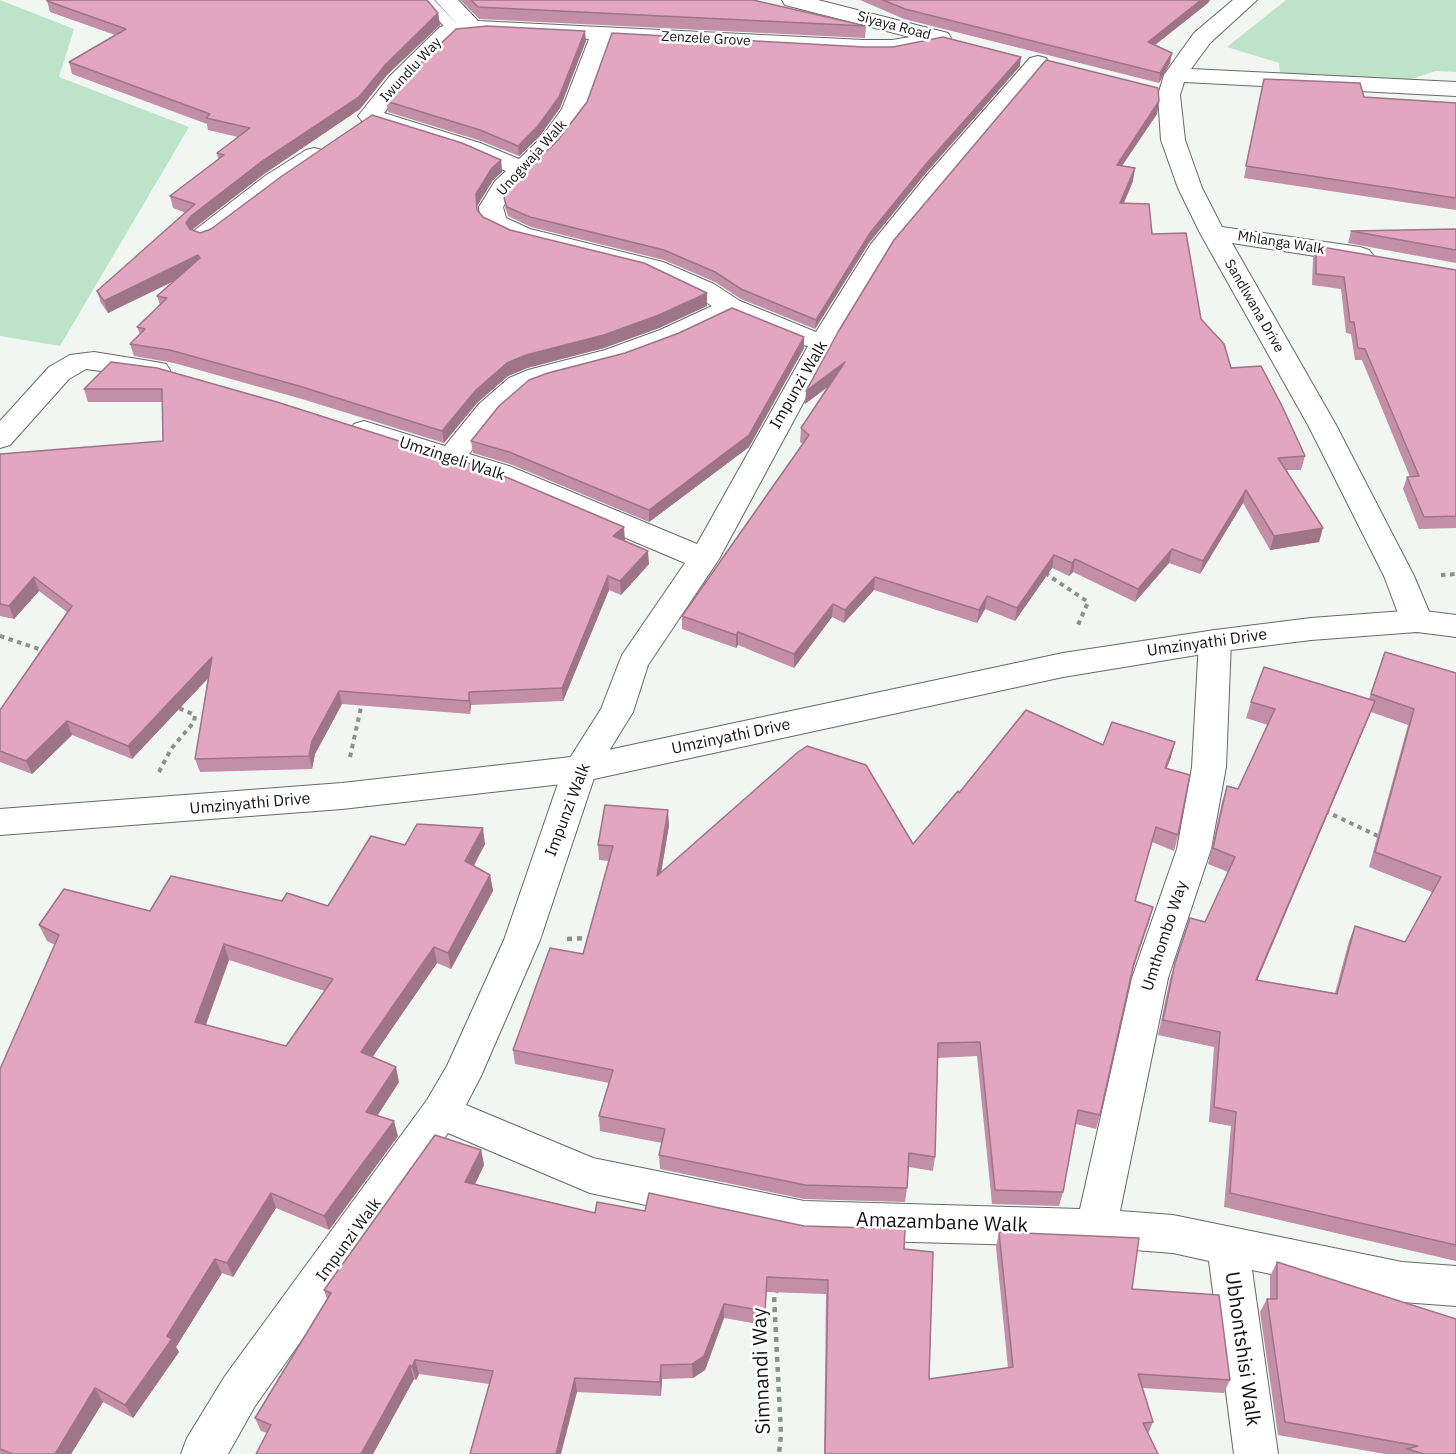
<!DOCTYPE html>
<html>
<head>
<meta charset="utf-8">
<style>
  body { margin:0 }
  canvas { display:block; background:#f1f6f3 }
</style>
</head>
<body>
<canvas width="1456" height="1454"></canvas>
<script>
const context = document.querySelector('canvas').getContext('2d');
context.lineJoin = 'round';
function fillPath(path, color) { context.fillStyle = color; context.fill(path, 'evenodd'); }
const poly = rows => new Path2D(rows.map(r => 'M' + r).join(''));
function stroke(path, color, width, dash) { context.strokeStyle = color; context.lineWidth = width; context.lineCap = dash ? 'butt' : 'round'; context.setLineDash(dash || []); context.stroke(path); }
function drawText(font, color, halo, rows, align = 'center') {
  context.font = font + ' "IBM Plex Sans",sans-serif'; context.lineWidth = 5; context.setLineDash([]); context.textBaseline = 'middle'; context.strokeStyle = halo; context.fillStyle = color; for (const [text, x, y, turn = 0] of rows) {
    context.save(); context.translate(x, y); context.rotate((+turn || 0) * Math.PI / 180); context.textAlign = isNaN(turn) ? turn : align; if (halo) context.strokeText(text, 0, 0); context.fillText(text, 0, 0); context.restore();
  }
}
const green = poly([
  [0,0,74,29,59,77,189,127,60,346,0,336],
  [1286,0,1456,0,1456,72,1436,71,1405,81,1280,74,1279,63,1227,47]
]);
const pathFar1 = poly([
  [1045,573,1088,602,1078,625],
  [1441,575,1456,574],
  [0,636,45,651],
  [350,757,362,703],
  [159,772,171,749,194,722,195,715,176,707],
  [1325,811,1380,837]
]);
const path = poly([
  [567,939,590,938],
  [778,1288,774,1296,781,1434,779,1454]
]);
const lane = poly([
  [421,0,434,0,459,26,460,29,459,32,449,32,421,0]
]);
const street = poly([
  [435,0,458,0,478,21,864,40,892,40,910,37,785,5,782,0,818,0,948,33,951,38,948,43,892,54,611,40,585,110,557,148,513,191,503,207,506,218,530,229,663,262,714,284,740,301,816,332,871,244,927,175,1030,58,1038,56,1046,58,1049,63,891,252,835,344,719,559,648,665,633,712,596,772,540,940,481,1076,466,1105,593,1158,804,1201,1080,1209,1132,978,1177,849,1192,767,1199,641,1204,633,1215,630,1226,633,1231,641,1226,767,1211,849,1168,978,1120,1211,1173,1215,1402,1262,1456,1266,1456,1306,1402,1302,1252,1270,1278,1454,1234,1454,1209,1261,1173,1253,1096,1247,804,1239,590,1193,448,1133,255,1406,228,1454,181,1454,187,1438,225,1376,427,1100,447,1066,504,940,563,769,601,709,622,655,685,563,489,480,354,436,350,430,354,424,364,421,445,446,479,404,509,378,528,370,605,350,660,330,712,306,696,296,645,273,512,240,485,227,481,222,479,207,495,181,506,171,464,153,362,121,358,116,389,77,440,27,456,23,435,0],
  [488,34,589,39,562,109,541,138,519,159,480,143,384,113,405,87,456,37,488,34],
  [732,317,797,344,808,346,697,544,509,466,469,454,499,416,529,390,548,382,625,362,678,342,732,317],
  [1233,0,1257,0,1210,43,1191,69,1456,82,1456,96,1184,82,1180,95,1185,140,1202,188,1222,227,1360,247,1369,250,1373,255,1369,260,1360,263,1232,243,1336,425,1414,576,1433,621,1428,629,1417,632,1406,629,1401,621,1384,576,1308,425,1200,233,1178,188,1161,140,1158,95,1164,75,1194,33,1233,0],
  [314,148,322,150,326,155,322,160,283,186,213,240,204,243,195,240,191,235,195,230,265,176,306,150,314,148],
  [94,352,156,362,166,364,170,370,166,376,156,378,86,369,69,379,10,445,0,448,0,421,49,367,70,355,94,352]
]);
const secondary = poly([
  [1417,610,1456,615,1456,637,1417,632,1311,640,1215,652,1063,677,580,782,342,809,0,835,0,809,342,783,580,756,1063,653,1215,630,1311,618,1417,610]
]);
const wall = poly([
  [45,0,427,0,438,13,440,25,387,75,360,109,264,174,192,230,200,233,501,160,502,172,493,180,477,206,478,210,483,217,510,230,707,306,659,328,604,348,527,368,508,376,477,403,444,443,302,399,174,363,134,356,130,344,140,334,137,327,160,305,157,296,175,280,108,313,101,303,97,291,186,213,173,208,170,196,218,159,217,153,238,137,208,130,207,124,72,74,69,62,115,35,50,12,47,1],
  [460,0,753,0,866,26,865,38,479,19],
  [860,0,1210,0,1208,3,1155,45,1170,63,1159,83,904,19],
  [586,41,560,108,539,137,519,156,481,141,388,112,386,101],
  [1020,66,925,174,869,243,815,329,741,299,715,282,664,260,531,227,508,216,505,207,504,198],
  [1264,79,1364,97,1456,103,1456,210,1244,178],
  [1159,101,1157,114,1122,166,1133,181,1124,203,1152,234,1201,319,1231,368,1305,456,1301,470,1286,470,1319,542,1270,550,1243,503,1200,574,1169,563,1135,602,1073,572,1069,576,1052,568,1015,621,985,609,977,623,874,590,844,623,832,617,794,668,738,645,736,648,682,629,682,616,803,444,800,442,801,428,828,386,805,404],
  [1456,229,1456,263,1348,243,1351,231],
  [1316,246,1456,270,1456,528,1419,529,1403,489,1407,477,1410,477,1362,360,1355,360,1351,334,1346,333,1341,289,1312,285,1313,258],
  [804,348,749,447,649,522,510,464,473,453,471,441],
  [111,362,624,527,624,541,649,564,621,595,609,590,563,701,471,705,470,714,342,704,315,754,312,769,200,772,195,759,208,677,132,759,72,735,32,774,0,762,0,710,67,612,39,591,14,619,0,616,0,454,163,441,162,402,88,402,84,389],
  [1385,652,1456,673,1456,1261,1224,1207,1231,1126,1209,1122,1214,1047,1158,1035,1170,979,1190,918,1205,922,1228,872,1208,864,1222,802,1227,786,1238,789,1268,725,1246,718,1251,702,1369,699],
  [1371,712,1408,725,1369,867,1432,892,1405,942,1355,926,1349,941,1335,993,1257,980],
  [1103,745,1171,757,1166,768,1179,833,1174,851,1152,842,1135,901,1153,907,1132,971,1100,1115,1096,1129,1076,1124,1063,1192,1059,1206,992,1204,977,1056,938,1058,935,1157,933,1171,909,1167,907,1188,905,1202,804,1199,660,1169,659,1155,662,1143,600,1131,599,1116,609,1083,515,1064,513,1050,583,954,609,861,599,860,598,845,669,825,661,873,913,844,959,793],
  [485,844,474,866,490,875,493,891,451,969,437,963,372,1057,399,1082,377,1116,398,1136,329,1230,276,1208,233,1277,222,1273,176,1347,179,1352,133,1418,103,1402,71,1454,1,1454,0,1453,0,1069,55,945,47,941,39,925,150,911,282,901,328,906,405,845],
  [229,960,325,991,286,1046,206,1025],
  [481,1150,484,1165,475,1184,595,1213,645,1211,904,1249,929,1379,1008,1368,996,1247,999,1232,1132,1289,1230,1380,1224,1393,1142,1388,1153,1422,1148,1434,1158,1454,824,1454,826,1294,766,1292,764,1325,724,1318,705,1370,693,1378,662,1379,661,1396,577,1392,489,1384,419,1374,416,1380,414,1379,373,1454,256,1454,267,1433,261,1431,255,1418,327,1299,324,1290],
  [1277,1262,1456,1454,1385,1454,1278,1435,1260,1312,1267,1299,1270,1299,1270,1276]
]);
const shadedWall = poly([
  [1201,0,1210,0,1208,3,1146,52,1148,42],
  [438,13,440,25,387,75,360,109,264,174,194,228,189,235,186,223,191,216,386,64],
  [585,31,586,41,560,108,539,137,519,156,518,146],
  [1172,53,1170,63,1159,83,1160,73],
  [1021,57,1020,66,925,174,869,243,815,329,816,320,870,233,926,164],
  [1159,101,1157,114,1114,177,1117,165],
  [501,160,502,172,493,180,477,206,476,194,492,168],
  [1135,168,1133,181,1118,216,1120,203],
  [198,255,201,268,108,313,104,301],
  [707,293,707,306,659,328,604,348,527,368,508,376,477,403,444,443,442,431,476,390,507,363,526,355],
  [804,337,804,348,749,447,649,522,649,510],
  [845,362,844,375,805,404,806,391],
  [1246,490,1243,503,1200,574,1203,561],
  [624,527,625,540,613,549,613,536],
  [1323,528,1319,542,1270,550,1274,536],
  [1172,549,1169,563,1135,602,1138,589],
  [648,551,649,564,621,595,620,581],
  [1054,555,1052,568,1015,621,1017,608],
  [1075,559,1073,572,1069,576,1072,563],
  [608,576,609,590,563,701,562,688],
  [34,577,39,591,14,619,9,606],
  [875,577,874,590,844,623,845,610],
  [987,596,985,609,977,623,979,610],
  [833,604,832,617,794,668,794,654],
  [738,632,738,645,736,648,736,635],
  [212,657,216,670,132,759,128,746],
  [339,691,342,704,315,754,312,769,309,756,312,741],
  [469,692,471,705,470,714,469,701],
  [1375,701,1369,717,1251,995,1256,980],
  [67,721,72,735,32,774,26,761],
  [1175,742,1171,757,1161,783,1165,768],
  [668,810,669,825,658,891,657,876],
  [483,828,485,844,467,877,465,861],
  [490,875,493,891,451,969,448,953],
  [1153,907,1149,922,1130,978,1134,963],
  [224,944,229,960,201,1037,195,1022],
  [434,947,437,963,365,1068,361,1052],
  [396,1067,399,1082,370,1127,366,1112],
  [394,1121,398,1136,329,1230,324,1216],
  [481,1150,484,1165,469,1197,465,1182],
  [271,1193,276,1208,233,1277,227,1263],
  [215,1259,222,1273,176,1347,179,1352,133,1418,125,1405],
  [724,1304,724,1318,705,1370,693,1378,692,1364],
  [415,1360,419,1374,416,1380,412,1367],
  [410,1365,414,1379,373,1454,361,1454],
  [661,1365,662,1379,661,1396,660,1382],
  [575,1378,577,1392,561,1454,556,1454],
  [95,1388,103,1402,71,1454,55,1454]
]);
const building = poly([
  [48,0,427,0,438,13,386,64,359,97,261,162,191,216,186,223,190,229,200,233,211,229,282,176,372,115,462,143,501,160,492,168,476,194,477,210,483,217,510,230,644,263,707,293,659,315,604,335,526,355,507,363,476,390,442,431,299,386,170,350,130,344,145,329,137,327,167,298,157,296,200,258,198,255,104,301,97,291,195,204,170,196,224,155,217,153,250,128,206,118,210,114,69,62,126,29,47,1,48,0],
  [471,0,753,0,866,26,478,7,471,0],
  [883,0,1201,0,1148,42,1172,53,1160,73,905,9,883,0],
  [487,26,585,31,559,97,538,126,518,146,480,130,386,101,405,78,456,29,487,26],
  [612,33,864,47,893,47,943,37,1021,57,926,164,870,233,816,320,741,289,715,272,664,250,530,217,507,207,504,198,514,183,558,140,587,102,612,33],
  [1046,60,1158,88,1159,101,1117,165,1135,168,1120,203,1149,204,1152,234,1186,233,1201,319,1224,344,1231,368,1261,366,1282,406,1305,456,1278,458,1323,528,1274,536,1246,490,1203,561,1172,549,1138,589,1075,559,1072,563,1054,555,1017,608,987,596,979,610,875,577,845,610,833,604,794,654,738,632,736,635,682,616,809,435,801,428,845,362,806,391,838,332,894,240,1046,60],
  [1264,79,1360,83,1364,97,1456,103,1456,198,1246,166,1264,79],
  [1456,229,1456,250,1351,231,1456,229],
  [1316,246,1456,270,1456,516,1424,517,1407,477,1419,476,1365,349,1358,348,1354,322,1350,322,1344,277,1316,274,1316,246],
  [732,308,804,337,749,435,649,510,509,452,471,441,499,406,529,380,548,373,625,353,679,333,732,308],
  [111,362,157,368,277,402,487,469,624,527,613,536,648,551,620,581,608,576,562,688,469,692,469,701,339,691,312,741,309,756,195,759,212,657,128,746,67,721,26,761,0,751,0,710,72,606,34,577,9,606,0,604,0,454,163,441,162,389,84,389,111,362],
  [1385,652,1456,673,1456,1245,1230,1193,1236,1112,1214,1107,1220,1032,1163,1020,1175,963,1190,918,1205,922,1235,857,1213,848,1227,786,1238,789,1275,709,1251,702,1264,667,1375,701,1256,980,1337,994,1355,926,1405,942,1441,877,1375,852,1414,709,1371,694,1385,652],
  [1026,710,1103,745,1112,722,1175,742,1165,768,1190,775,1178,835,1156,827,1135,901,1153,907,1134,963,1100,1115,1078,1110,1063,1192,995,1190,980,1042,938,1043,935,1157,909,1153,907,1188,805,1185,659,1155,665,1129,599,1116,613,1070,513,1050,550,948,583,954,613,846,598,845,605,805,668,810,657,876,798,752,807,746,866,765,913,844,958,791,959,793,1026,710],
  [417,824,483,828,465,861,490,875,448,953,434,947,361,1052,396,1067,366,1112,394,1121,324,1216,271,1193,227,1263,215,1259,167,1336,172,1339,125,1405,95,1388,55,1454,13,1454,0,1449,0,1069,59,935,39,925,64,889,150,911,171,876,282,901,287,893,328,906,371,836,405,845,417,824],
  [224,944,333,979,286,1046,195,1022,224,944],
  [435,1135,481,1150,465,1182,595,1213,597,1202,645,1211,649,1193,804,1226,905,1229,904,1249,933,1252,929,1379,1013,1367,999,1232,1139,1238,1132,1289,1219,1295,1230,1380,1138,1374,1153,1422,1143,1423,1158,1454,825,1454,828,1280,767,1277,765,1311,724,1304,704,1356,692,1364,661,1365,660,1382,575,1378,556,1454,470,1454,493,1371,415,1360,412,1367,410,1365,361,1454,256,1454,271,1425,255,1418,331,1293,324,1290,435,1135],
  [1277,1262,1456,1319,1456,1454,1424,1454,1407,1449,1418,1446,1285,1422,1267,1299,1277,1299,1277,1262]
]);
const farStreetnames = [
  ["Siyaya Road",894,26,15],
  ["Zenzele Grove",706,39,3],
  ["Iwundlu Way",411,70,-47],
  ["Unogwaja Walk",532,158,-48],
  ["Mhlanga Walk",1281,243,9],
  ["Sandlwana Drive",1254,306,60]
];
const streetNames = [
  ["Impunzi Walk",799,385,-60],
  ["Umzingeli Walk",452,459,18],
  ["Umzinyathi Drive",1207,643,-8],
  ["Umzinyathi Drive",731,737,-12],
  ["Umzinyathi Drive",250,804,-5],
  ["Impunzi Walk",568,810,-69],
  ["Umthombo Way",1165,936,-72],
  ["Impunzi Walk",349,1240,-54]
];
const nearStreetnames = [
  ["Amazambane Walk",942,1223,2],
  ["Ubhontshisi Walk",1242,1349,82],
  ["Simnandi Way",762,1371,-92]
];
fillPath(green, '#bde4c9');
stroke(lane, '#666a67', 2);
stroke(street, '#666a67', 2);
stroke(secondary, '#666a67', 2);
stroke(pathFar1, '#8d918e', 4, [4.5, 4.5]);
stroke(path, '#8d918e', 4.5, [5, 5]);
fillPath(lane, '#fff');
fillPath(street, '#fff');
fillPath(secondary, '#fff');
fillPath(wall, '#c28fa6');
fillPath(shadedWall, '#9e7487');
fillPath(building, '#e2a6c1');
stroke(building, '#9e7487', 1.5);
drawText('14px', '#121312', '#fff', farStreetnames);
drawText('16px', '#121312', '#fff', streetNames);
drawText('20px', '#121312', '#fff', nearStreetnames);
</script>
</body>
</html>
